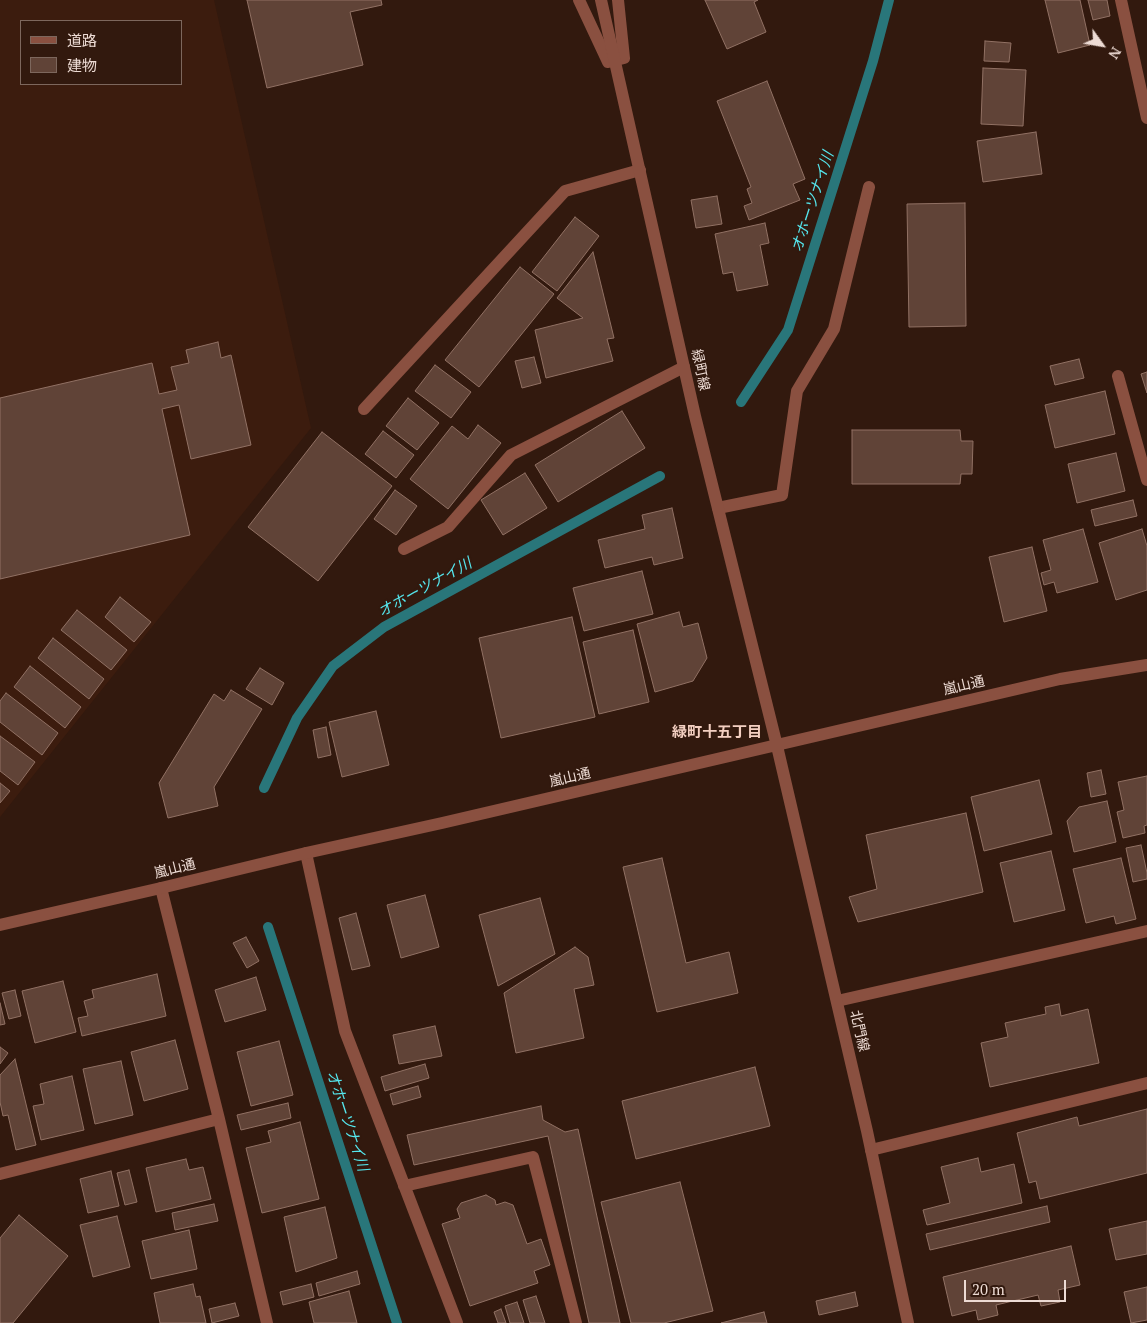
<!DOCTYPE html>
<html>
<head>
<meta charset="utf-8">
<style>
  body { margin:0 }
  #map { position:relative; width:1147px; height:1323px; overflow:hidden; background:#32190e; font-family:"PT Serif","Noto Sans JP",serif }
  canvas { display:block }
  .legend { position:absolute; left:20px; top:20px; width:162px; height:65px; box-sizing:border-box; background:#32190e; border:1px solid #7d675d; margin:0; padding:6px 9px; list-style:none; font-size:15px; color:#eddbd4 }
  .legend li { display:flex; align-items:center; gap:10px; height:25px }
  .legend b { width:25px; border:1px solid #7d675d }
  .north { position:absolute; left:1077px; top:20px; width:50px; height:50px; -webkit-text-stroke:4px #32190e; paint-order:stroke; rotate:122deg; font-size:14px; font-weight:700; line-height:20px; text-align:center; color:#eddbd4 }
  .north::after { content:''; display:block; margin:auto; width:18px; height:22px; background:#eddbd4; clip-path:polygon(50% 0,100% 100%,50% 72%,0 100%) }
  .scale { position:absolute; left:964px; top:1280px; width:102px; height:22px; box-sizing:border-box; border:2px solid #eddbd4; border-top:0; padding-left:6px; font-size:15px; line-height:18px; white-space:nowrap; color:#eddbd4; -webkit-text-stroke:4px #32190e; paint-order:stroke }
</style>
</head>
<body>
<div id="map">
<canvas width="1147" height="1323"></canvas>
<ul class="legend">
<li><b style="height:6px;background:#8a5040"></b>道路</li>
<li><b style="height:14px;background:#604337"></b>建物</li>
</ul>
<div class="north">N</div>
<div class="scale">20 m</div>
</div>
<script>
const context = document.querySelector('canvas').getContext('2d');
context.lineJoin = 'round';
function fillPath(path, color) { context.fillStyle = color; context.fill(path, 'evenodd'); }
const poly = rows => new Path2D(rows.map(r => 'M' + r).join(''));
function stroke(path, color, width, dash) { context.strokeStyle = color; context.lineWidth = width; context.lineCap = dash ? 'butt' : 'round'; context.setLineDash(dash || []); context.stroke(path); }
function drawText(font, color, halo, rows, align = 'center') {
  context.font = font + ' "PT Serif","Noto Sans JP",serif'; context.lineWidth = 4; context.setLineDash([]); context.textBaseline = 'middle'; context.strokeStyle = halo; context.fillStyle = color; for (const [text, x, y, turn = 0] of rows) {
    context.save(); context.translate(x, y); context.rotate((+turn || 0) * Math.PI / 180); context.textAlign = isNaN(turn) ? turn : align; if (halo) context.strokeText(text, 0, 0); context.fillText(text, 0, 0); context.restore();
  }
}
const built = poly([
  [0,0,214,0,311,428,0,817],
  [21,21,181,21,181,84,21,84]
]);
const stream = poly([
  [741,402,788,330,873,61,889,0],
  [264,788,297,718,333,666,384,627,660,476],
  [268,927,397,1323]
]);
const building = poly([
  [247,0,381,0,382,5,350,12,363,65,267,88,247,0],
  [705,0,758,0,754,2,766,32,727,49,705,0],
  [1045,0,1080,0,1090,45,1058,53,1045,0],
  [1088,0,1107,0,1110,16,1093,20,1088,0],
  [985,41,1011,43,1009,62,984,61,985,41],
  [983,68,1026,70,1023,126,981,124,983,68],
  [767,81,805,179,793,184,800,200,749,220,744,206,752,203,747,189,751,187,717,101,767,81],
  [1036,132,1042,174,983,182,977,141,1036,132],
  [717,196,722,224,696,228,691,200,717,196],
  [965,203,966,326,909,327,907,204,965,203],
  [575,217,599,236,557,291,532,272,575,217],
  [765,223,769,243,760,245,768,285,737,291,733,272,723,274,715,234,765,223],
  [593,252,614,338,607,339,613,361,546,378,535,330,583,318,557,298,593,252],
  [520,267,554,294,479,387,445,360,520,267],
  [218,342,221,358,231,355,251,445,191,459,179,405,162,409,190,535,0,579,0,398,152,363,159,394,177,390,171,367,189,363,186,350,218,342],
  [534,357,541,383,522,388,515,361,534,357],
  [1079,359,1084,378,1055,385,1050,366,1079,359],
  [435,365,471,392,451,418,415,391,435,365],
  [1147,372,1147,393,1141,374,1147,372],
  [1105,391,1115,434,1055,448,1045,405,1105,391],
  [408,398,439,423,417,450,386,426,408,398],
  [622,411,645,448,558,502,535,465,622,411],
  [478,425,501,443,448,509,410,479,452,426,468,439,478,425],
  [852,430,960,430,961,441,973,441,972,474,961,474,960,484,852,484,852,430],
  [383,431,414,455,396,478,365,454,383,431],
  [322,432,392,486,318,581,248,527,322,432],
  [1116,453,1125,491,1077,503,1068,464,1116,453],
  [525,473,547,508,503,535,481,500,525,473],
  [395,490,417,506,396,535,374,519,395,490],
  [1133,500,1137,516,1095,526,1091,510,1133,500],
  [672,508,683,558,654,565,652,557,605,568,598,540,645,529,642,515,672,508],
  [1083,529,1098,582,1057,593,1054,582,1044,585,1041,573,1051,570,1043,540,1083,529],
  [1142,529,1147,546,1147,590,1116,600,1099,543,1142,529],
  [1032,547,1047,611,1004,622,989,557,1032,547],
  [642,571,653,614,584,631,573,588,642,571],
  [120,597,151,622,134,642,105,617,120,597],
  [77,610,127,650,111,670,61,630,77,610],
  [679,612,683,627,698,623,707,658,693,681,655,692,637,624,679,612],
  [572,617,595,717,501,738,479,638,572,617],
  [633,630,649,702,599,714,583,642,633,630],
  [53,638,104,679,89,699,38,658,53,638],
  [30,666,81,707,65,728,14,687,30,666],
  [260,668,284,683,272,705,246,689,260,668],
  [231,690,262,709,214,787,218,806,168,818,159,783,214,694,224,701,231,690],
  [6,693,58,733,42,755,0,722,0,701,6,693],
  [376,711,389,765,342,777,329,722,376,711],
  [326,727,331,755,318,758,313,730,326,727],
  [0,736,35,762,18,785,0,771,0,736],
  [1101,770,1106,794,1091,797,1087,773,1101,770],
  [1147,776,1147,825,1144,826,1145,833,1123,838,1117,812,1124,810,1118,782,1147,776],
  [1039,780,1052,834,984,851,971,797,1039,780],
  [0,783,10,791,0,803,0,783],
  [1107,801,1116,842,1074,852,1067,821,1079,807,1107,801],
  [966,813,983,892,858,922,849,897,877,889,866,835,966,813],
  [1141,845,1147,873,1147,879,1133,882,1126,848,1141,845],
  [1051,851,1065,910,1014,922,1000,863,1051,851],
  [662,858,686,963,729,952,738,993,657,1012,623,867,662,858],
  [1121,858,1136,919,1116,924,1114,916,1086,923,1073,869,1121,858],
  [425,895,439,947,401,958,387,905,425,895],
  [540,898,555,954,498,986,479,915,540,898],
  [356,913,370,966,352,970,339,918,356,913],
  [246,937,259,961,247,968,233,943,246,937],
  [575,947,588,957,594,985,574,989,584,1038,516,1053,504,993,575,947],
  [157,974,166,1016,82,1036,78,1018,88,1016,84,1001,94,998,92,990,157,974],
  [256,977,266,1010,225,1022,215,990,256,977],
  [63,981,76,1032,35,1043,22,991,63,981],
  [15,990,21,1016,9,1019,2,993,15,990],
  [0,1003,5,1024,0,1025,0,1003],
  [1059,1004,1061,1016,1088,1009,1099,1063,990,1087,981,1043,1008,1037,1005,1023,1046,1014,1045,1007,1059,1004],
  [435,1026,442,1056,399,1064,393,1035,435,1026],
  [175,1040,188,1089,144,1101,131,1052,175,1040],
  [279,1041,293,1095,251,1106,237,1052,279,1041],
  [0,1047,8,1053,0,1064,0,1047],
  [15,1059,36,1145,16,1150,8,1115,3,1116,0,1102,0,1075,15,1059],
  [121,1061,133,1115,95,1124,83,1069,121,1061],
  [425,1064,429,1078,385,1091,381,1077,425,1064],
  [755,1067,770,1126,636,1159,622,1101,755,1067],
  [72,1076,84,1130,41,1140,33,1106,44,1104,40,1084,72,1076],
  [418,1086,421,1097,393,1105,390,1094,418,1086],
  [288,1103,291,1118,241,1130,237,1115,288,1103],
  [541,1106,543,1120,565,1132,578,1129,620,1323,589,1323,548,1136,414,1165,407,1135,541,1106],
  [1147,1109,1147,1173,1040,1199,1036,1181,1029,1183,1017,1133,1077,1117,1079,1126,1147,1109],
  [300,1122,319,1199,262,1213,246,1148,271,1142,268,1131,300,1122],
  [978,1158,981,1172,1014,1164,1022,1203,927,1225,923,1210,950,1203,941,1167,978,1158],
  [186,1159,189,1170,203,1167,211,1199,156,1212,146,1168,186,1159],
  [129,1170,137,1202,125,1205,117,1173,129,1170],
  [111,1171,119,1206,88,1213,80,1179,111,1171],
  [680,1182,713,1311,664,1323,631,1323,601,1202,680,1182],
  [486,1195,495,1200,496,1205,505,1202,513,1205,527,1244,541,1239,550,1265,534,1271,538,1283,470,1306,442,1224,460,1218,457,1209,461,1203,486,1195],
  [214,1204,218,1221,175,1230,172,1213,214,1204],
  [1047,1206,1050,1222,930,1250,926,1234,1047,1206],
  [325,1207,337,1258,296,1272,284,1217,325,1207],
  [19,1215,68,1256,13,1323,0,1323,0,1238,19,1215],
  [117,1216,130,1267,93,1277,80,1225,117,1216],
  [1147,1221,1147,1254,1116,1260,1109,1229,1147,1221],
  [189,1230,197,1269,151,1279,142,1241,189,1230],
  [1071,1246,1080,1285,1058,1290,1060,1302,1041,1306,1038,1295,996,1305,998,1315,978,1320,976,1310,952,1316,943,1277,1071,1246],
  [357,1271,360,1284,319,1296,316,1283,357,1271],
  [193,1284,196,1297,200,1296,206,1323,160,1323,154,1293,193,1284],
  [311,1284,314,1297,283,1305,280,1292,311,1284],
  [1147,1287,1147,1320,1131,1323,1124,1292,1147,1287],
  [349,1291,357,1323,314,1323,309,1302,349,1291],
  [855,1292,858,1306,819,1315,816,1301,855,1292],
  [536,1296,545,1323,530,1323,523,1300,536,1296],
  [517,1302,524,1323,510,1323,505,1306,517,1302],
  [235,1303,239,1316,212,1323,209,1309,235,1303],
  [501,1309,506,1323,498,1323,494,1312,501,1309],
  [764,1312,767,1323,721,1323,764,1312]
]);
const service = poly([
  [364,409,565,191,640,170],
  [718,508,782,495,797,391,834,329,869,187],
  [404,549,448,527,511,455,684,367],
  [306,853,345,1031,457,1323],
  [837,1001,1147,931],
  [871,1150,1147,1083],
  [404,1186,533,1157,576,1323]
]);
const minor = poly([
  [579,0,608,62,624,58,618,0],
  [1121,0,1147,118],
  [1118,376,1147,480],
  [161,888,219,1119,267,1323],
  [0,1174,219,1119]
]);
const tertiary = poly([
  [601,0,695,416,777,746,867,1131,908,1323],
  [0,925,161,888,306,853,442,823,1060,679,1147,665]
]);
const streetNames = [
  ["緑町線",700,370,78],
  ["嵐山通",964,686,-13],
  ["嵐山通",570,778,-13],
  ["嵐山通",175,869,-14],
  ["北門線",859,1031,77]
];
const waterNames = [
  ["オホーツナイ川",813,202,-72],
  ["オホーツナイ川",425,588,-29],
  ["オホーツナイ川",347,1121,72]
];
const neighbourhoodNames = [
  ["緑町十五丁目",717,733]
];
fillPath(built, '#3c1c0e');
stroke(stream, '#29767a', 10);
fillPath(building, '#604337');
stroke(building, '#917164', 1);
stroke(service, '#8a5040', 12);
stroke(minor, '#8a5040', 12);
stroke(tertiary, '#8a5040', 12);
drawText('14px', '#eddbd4', '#32190e', streetNames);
drawText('italic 15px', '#55e7ee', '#32190e', waterNames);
drawText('bold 15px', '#f3cfc1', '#32190e', neighbourhoodNames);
</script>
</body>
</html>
